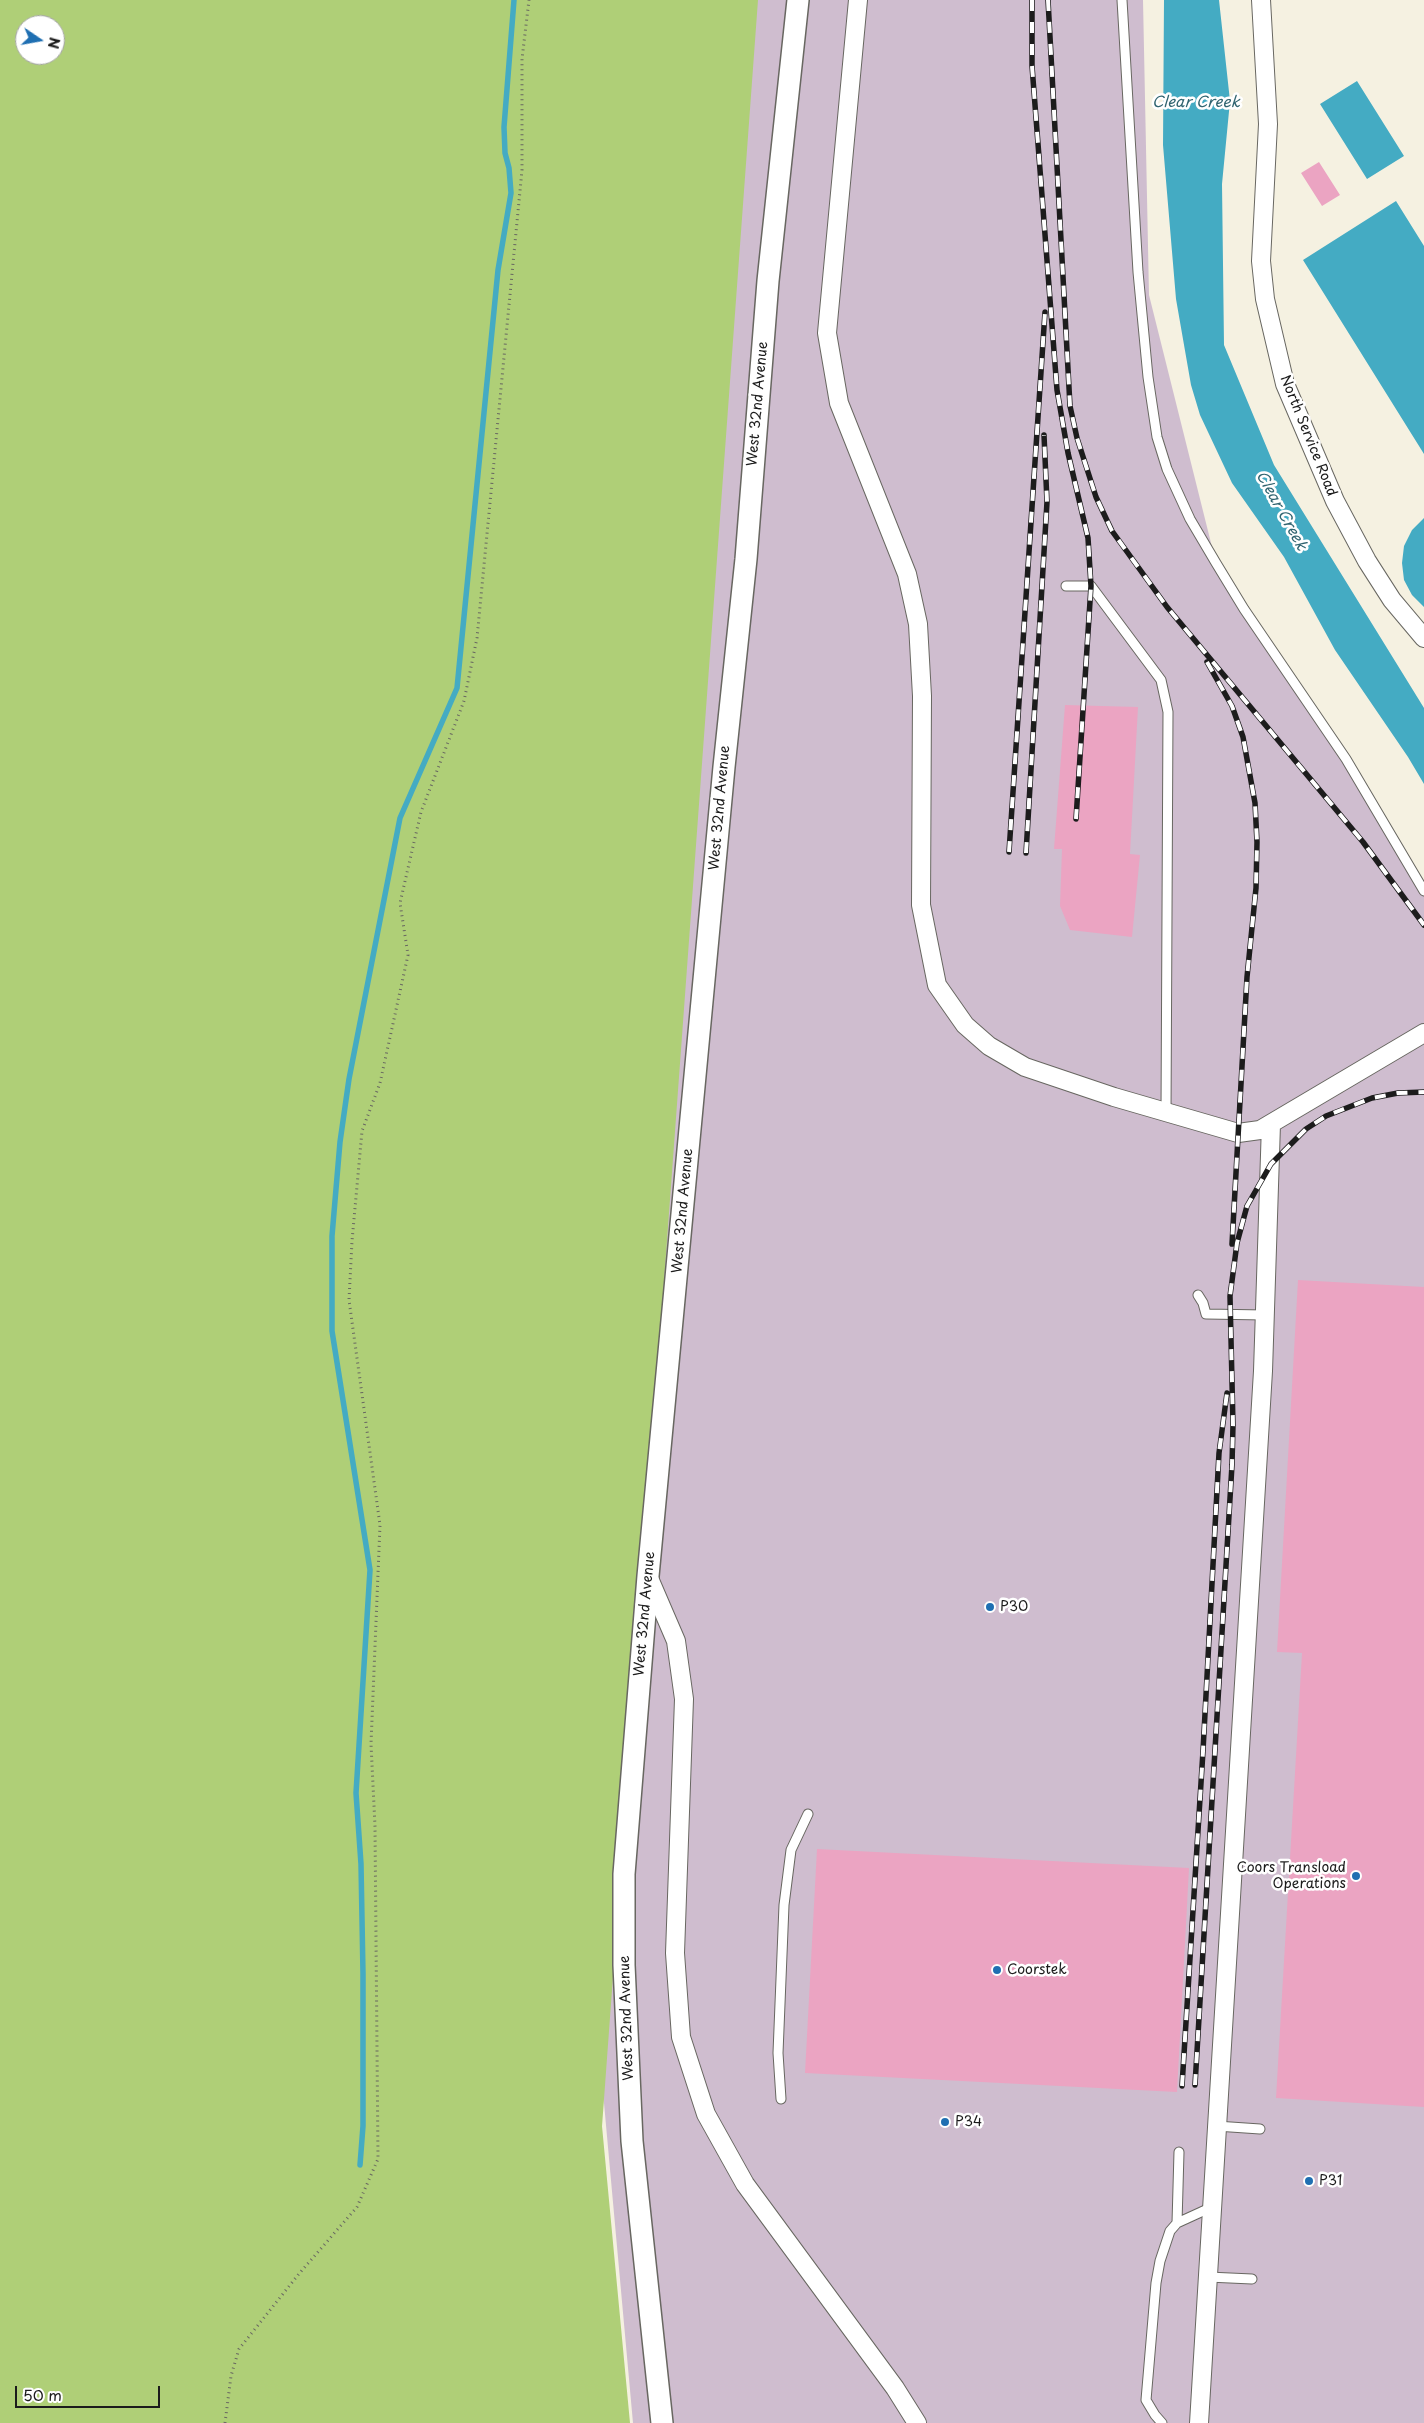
<!DOCTYPE html>
<html>
<head>
<meta charset="utf-8">
<style>
  body { margin:0 }
  #map { position:relative; width:1424px; height:2423px; overflow:hidden; background:#f5f1e1; font-family:"Playpen Sans",sans-serif }
  canvas { display:block }
  .north { position:absolute; left:15px; top:15px; width:50px; height:50px; box-sizing:border-box; background:#fff; border:1px solid #a4a4a4; border-radius:50%; rotate:102deg; font-size:14px; font-weight:700; line-height:20px; text-align:center; color:#1c1c1c }
  .north::after { content:''; display:block; margin:auto; width:18px; height:22px; background:#1f6fb2; clip-path:polygon(50% 0,100% 100%,50% 72%,0 100%) }
  .scale { position:absolute; left:15px; top:2386px; width:145px; height:22px; box-sizing:border-box; border:2px solid #1c1c1c; border-top:0; padding-left:6px; font-size:15px; line-height:18px; white-space:nowrap; color:#1c1c1c; -webkit-text-stroke:4px #fff; paint-order:stroke }
</style>
</head>
<body>
<div id="map">
<canvas width="1424" height="2423"></canvas>
<div class="north">N</div>
<div class="scale">50 m</div>
</div>
<script>
const context = document.querySelector('canvas').getContext('2d');
context.lineJoin = 'round';
function fillPath(path, color) { context.fillStyle = color; context.fill(path, 'evenodd'); }
const poly = rows => new Path2D(rows.map(r => 'M' + r).join(''));
function stroke(path, color, width, dash) { context.strokeStyle = color; context.lineWidth = width; context.lineCap = dash ? 'butt' : 'round'; context.setLineDash(dash || []); context.stroke(path); }
function drawText(font, color, halo, rows, align = 'center') {
  context.font = font + ' "Playpen Sans",sans-serif'; context.lineWidth = 5; context.setLineDash([]); context.textBaseline = 'middle'; context.strokeStyle = halo; context.fillStyle = color; for (const [text, x, y, turn = 0] of rows) {
    context.save(); context.translate(x, y); context.rotate((+turn || 0) * Math.PI / 180); context.textAlign = isNaN(turn) ? turn : align; if (halo) context.strokeText(text, 0, 0); context.fillText(text, 0, 0); context.restore();
  }
}
const industrial = poly([
  [756,0,1143,0,1149,295,1216,563,1424,889,1424,2423,633,2423,572,1750]
]);
const green = poly([
  [0,0,758,0,602,2126,630,2423,0,2423],
  [25,25,55,25,55,55,25,55]
]);
const water = poly([
  [1164,0,1219,0,1230,101,1222,184,1224,345,1274,465,1424,708,1424,784,1408,757,1335,650,1284,557,1232,483,1200,415,1191,385,1176,299,1163,145],
  [1357,81,1404,156,1367,179,1320,104],
  [1396,201,1424,246,1424,454,1303,260],
  [1424,518,1424,607,1412,595,1404,580,1402,563,1404,546,1412,530]
]);
const stream = poly([
  [360,2165,363,2126,363,1974,361,1864,356,1793,370,1570,332,1331,332,1236,340,1142,349,1079,400,818,457,688,498,270,511,193,509,168,505,153,504,127,514,0]
]);
const building = poly([
  [1319,162,1340,195,1322,206,1301,173],
  [1065,705,1138,707,1130,854,1140,855,1132,937,1070,930,1060,906,1062,849,1054,849],
  [1298,1280,1424,1287,1424,2107,1276,2098,1302,1653,1277,1652],
  [817,1849,1189,1868,1177,2092,805,2073]
]);
const path = poly([
  [225,2423,231,2376,239,2349,298,2275,357,2207,378,2159,375,1826,371,1744,380,1525,349,1300,352,1241,362,1131,380,1083,408,955,400,903,421,812,464,701,477,638,522,170,522,59,529,0]
]);
const service = poly([
  [1122,0,1138,272,1148,377,1157,437,1167,469,1190,519,1216,563,1244,609,1346,759,1424,891],
  [1066,586,1091,586,1161,680,1168,712,1166,1112],
  [1198,1295,1203,1303,1206,1314,1265,1315],
  [781,2099,778,2053,784,1905,791,1850,808,1814],
  [1216,2126,1260,2129],
  [1177,2223,1179,2152],
  [1208,2277,1252,2279],
  [1162,2423,1155,2415,1146,2400,1156,2283,1160,2261,1170,2231,1177,2223,1212,2207]
]);
const minor = poly([
  [858,0,827,333,839,403,907,574,918,624,922,696,921,905,937,985,965,1025,989,1046,1025,1067,1114,1097,1238,1133,1260,1130,1424,1033],
  [1261,0,1268,124,1261,261,1265,299,1285,384,1335,501,1367,561,1392,600,1424,638],
  [648,1576,676,1641,684,1699,675,1953,681,2037,706,2114,745,2184,895,2388,917,2423],
  [1199,2423,1263,1371,1271,1124]
]);
const tertiary = poly([
  [662,2423,632,2141,624,1965,624,1874,648,1576,724,767,746,559,768,281,798,0]
]);
const rail = poly([
  [1032,0,1032,66,1057,390,1068,453,1088,538,1091,586,1076,819],
  [1048,0,1070,406,1077,438,1096,497,1112,531,1167,607,1363,842,1424,925],
  [1207,662,1232,706,1243,737,1255,803,1257,842,1256,888,1247,977,1232,1244],
  [1009,852,1045,312],
  [1026,853,1047,502,1044,435],
  [1195,2085,1232,1465,1233,1425,1230,1296,1237,1243,1247,1206,1271,1164,1306,1129,1326,1116,1372,1098,1398,1093,1424,1092],
  [1182,2086,1203,1751,1219,1453,1227,1393]
]);
const markers = [
  [990,1607,5,"#1f6fb2"],
  [1356,1876,5,"#1f6fb2"],
  [997,1970,5,"#1f6fb2"],
  [945,2122,5,"#1f6fb2"],
  [1309,2181,5,"#1f6fb2"]
];
const streetNames = [
  ["West 32nd Avenue",758,404,-85],
  ["North Service Road",1308,436,68],
  ["West 32nd Avenue",720,808,-85],
  ["West 32nd Avenue",683,1211,-85],
  ["West 32nd Avenue",645,1614,-85],
  ["West 32nd Avenue",627,2018,-92]
];
const poiNames = [
  ["P30",1000,1607],
  ["Coors Transload",1346,1868,"right"],
  ["Operations",1346,1884,"right"],
  ["Coorstek",1007,1970],
  ["P34",955,2122],
  ["P31",1319,2181]
];
const waterNames = [
  ["Clear Creek",1196,103],
  ["Clear Creek",1281,511,61]
];
fillPath(industrial, '#cfbdcf');
fillPath(green, '#afcf77');
fillPath(water, '#44abc3');
stroke(stream, '#44abc3', 5.5);
fillPath(building, '#eba4c2');
stroke(service, '#686761', 11);
stroke(minor, '#686761', 20);
stroke(tertiary, '#686761', 24);
stroke(path, '#686761', 3, [1, 4]);
stroke(service, '#fff', 9);
stroke(minor, '#fff', 18);
stroke(tertiary, '#fff', 21);
stroke(rail, '#1c1c1c', 5.5);
stroke(rail, '#fff', 4, [11]);
for (const [x, y, r, color] of markers) { const dot = new Path2D(); dot.arc(x, y, r, 0, 2 * Math.PI); context.fillStyle = color; context.fill(dot); stroke(dot, '#fff', 2); }
drawText('14px', '#1c1c1c', '#fff', streetNames);
drawText('14px', '#1c1c1c', '#fff', poiNames, 'left');
drawText('italic 15px', '#306470', '#fff', waterNames);
</script>
</body>
</html>
